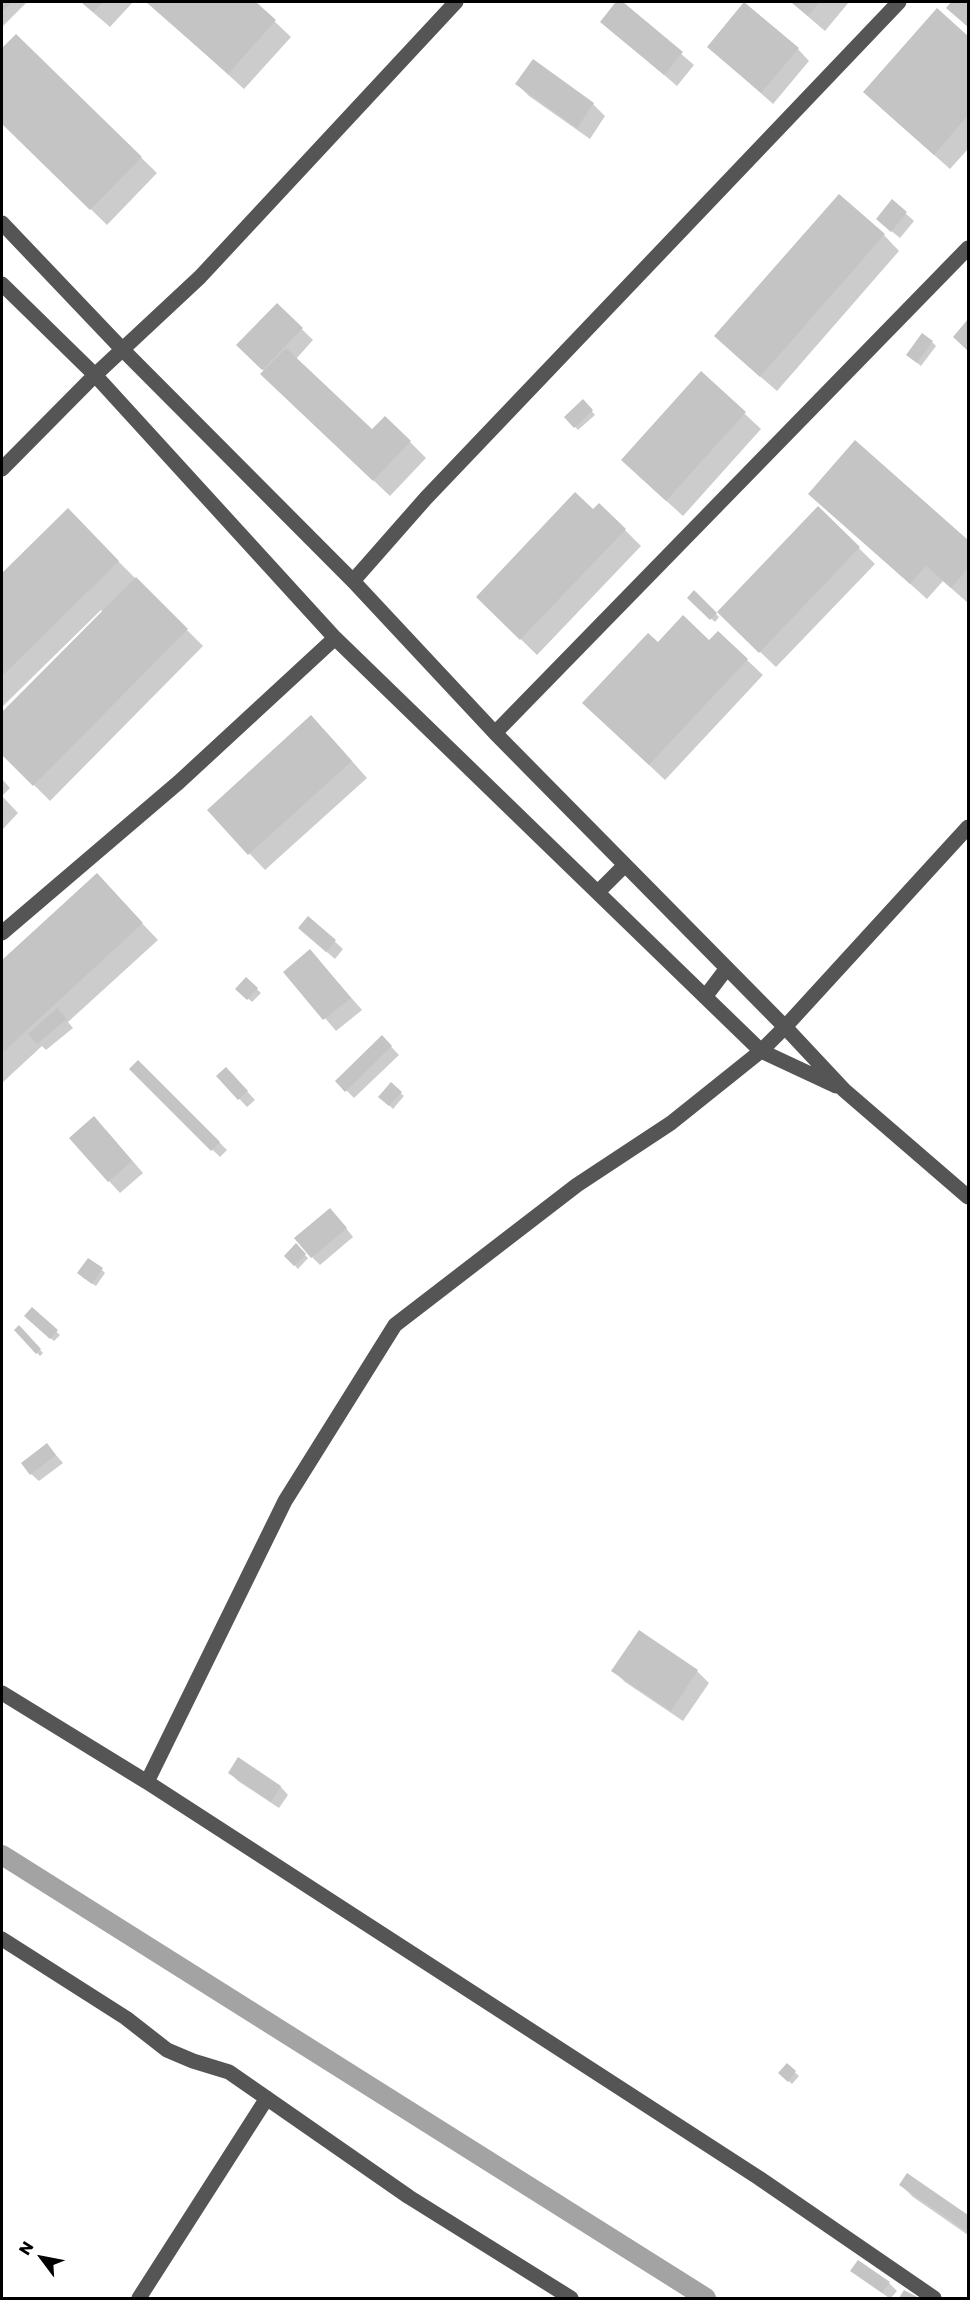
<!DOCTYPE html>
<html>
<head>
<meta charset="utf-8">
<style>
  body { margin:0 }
  #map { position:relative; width:970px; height:2300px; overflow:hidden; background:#fff; font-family:Poppins,sans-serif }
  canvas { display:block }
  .frame { position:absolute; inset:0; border:3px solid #000; pointer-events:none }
  .north { position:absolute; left:12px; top:2228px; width:60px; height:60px; -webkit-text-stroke:4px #fff; paint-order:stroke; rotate:302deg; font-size:16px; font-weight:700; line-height:24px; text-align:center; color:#000 }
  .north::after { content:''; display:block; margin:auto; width:21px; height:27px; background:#000; clip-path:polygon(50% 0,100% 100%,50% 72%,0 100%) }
</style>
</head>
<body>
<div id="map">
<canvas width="970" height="2300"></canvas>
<div class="frame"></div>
<div class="north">N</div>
</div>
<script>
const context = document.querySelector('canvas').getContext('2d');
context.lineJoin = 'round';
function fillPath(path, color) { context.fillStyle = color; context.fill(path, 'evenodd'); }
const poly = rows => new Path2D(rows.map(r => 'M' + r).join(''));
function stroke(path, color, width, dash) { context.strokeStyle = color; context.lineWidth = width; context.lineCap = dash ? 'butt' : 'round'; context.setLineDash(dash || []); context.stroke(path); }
const shadow = poly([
  [2,2,26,3,2,27],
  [81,2,133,2,110,27],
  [148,2,254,2,291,37,244,89],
  [614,2,621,2,694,65,677,86,602,22,617,4],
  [791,2,849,2,825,31],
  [953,2,968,2,968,27,948,8],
  [937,10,968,38,968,149,950,169,881,108],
  [16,36,157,173,107,225,2,122,2,51],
  [709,47,798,49,809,61,773,104],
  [533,61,593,104,605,116,590,139,529,96,517,84],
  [892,201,914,221,900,238,885,226],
  [884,235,899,251,777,391,732,352],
  [277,305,313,340,296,359,372,432,410,442,426,458,390,496,278,390,265,372,238,345],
  [932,342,936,346,921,366,911,358],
  [701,373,761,429,683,516,639,476],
  [583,401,595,415,578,430,566,417],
  [855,442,968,542,968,603,943,581,927,599,810,494],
  [818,508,875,564,776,667,735,628],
  [68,511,203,646,50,801,2,753,2,714,103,612,101,610,2,707,2,575],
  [593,511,625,530,641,546,537,655,494,613],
  [694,593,719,617,715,622,689,598],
  [709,642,747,660,763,675,665,780,600,719,658,644],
  [327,733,367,778,265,870,209,810],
  [2,779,10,788,2,796,18,813,2,830],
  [96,875,158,940,68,1022,73,1028,46,1050,42,1046,2,1083,2,962],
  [309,918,343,949,335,959,308,936],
  [321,963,362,1010,336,1031,286,972],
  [246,979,261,993,252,1002,237,989],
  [382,1037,399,1055,354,1098,337,1081],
  [138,1062,227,1150,220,1157,131,1069],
  [218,1076,234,1077,255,1100,247,1107],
  [391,1085,404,1096,393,1109,381,1097],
  [106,1130,143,1173,120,1193,109,1181],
  [338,1218,353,1237,320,1265,312,1257],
  [296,1246,308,1258,298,1269,286,1256],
  [102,1270,105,1273,96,1286,82,1277],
  [32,1309,60,1335,54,1341,26,1316],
  [19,1327,43,1353,40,1356,16,1330],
  [47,1445,63,1463,39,1481,31,1474],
  [613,1670,697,1671,709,1683,683,1721,625,1682],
  [239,1759,281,1787,288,1795,279,1808,238,1781,230,1773],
  [787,2065,799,2076,792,2084,780,2073],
  [908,2175,968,2217,968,2235,913,2197,901,2185],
  [852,2271,889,2283,897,2291,891,2298,889,2298]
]);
const canal = poly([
  [2,1855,706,2298]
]);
const building = poly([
  [2,2,12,2,2,12],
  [81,2,103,2,93,12],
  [146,2,256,2,276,20,228,74],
  [613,2,623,2,683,52,664,75,600,22,615,3],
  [744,2,799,48,761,93,707,47],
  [791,2,820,2,808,16],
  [951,2,968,2,968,27,946,8],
  [937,8,968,36,968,115,934,155,863,92],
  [16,34,142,157,90,210,2,124,2,48],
  [533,59,594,103,577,128,515,84],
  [839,194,885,234,760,377,714,336],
  [892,199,907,212,891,232,876,219],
  [277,303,303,328,262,370,236,345],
  [968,319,968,351,953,337],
  [922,333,933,341,917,363,906,355],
  [286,348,372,429,385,416,411,441,373,481,260,374],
  [701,371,746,412,666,501,621,460],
  [583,399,593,410,574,428,564,417],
  [855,440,968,540,968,568,951,588,926,566,910,584,808,494],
  [575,492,593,509,599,503,626,529,520,640,476,597],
  [818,506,860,547,759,653,717,612],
  [68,508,119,561,2,676,2,573],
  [136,577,188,629,33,786,2,755,2,712],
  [694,590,717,613,710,620,687,598],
  [683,615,709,640,718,631,748,659,649,765,582,703,648,633,658,642],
  [311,715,352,761,248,855,207,810],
  [97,873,143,923,2,1053,2,960],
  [308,916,336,940,326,952,298,928],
  [310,949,351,998,323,1020,283,972],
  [246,977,258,988,247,1000,235,989],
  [57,1008,67,1019,37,1044,28,1034],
  [382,1035,392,1046,345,1092,335,1081],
  [138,1060,220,1142,211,1151,129,1069],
  [226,1067,248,1091,238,1100,216,1076],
  [391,1082,402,1092,389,1106,378,1097],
  [94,1116,132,1161,108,1182,69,1138],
  [330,1208,347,1228,311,1258,294,1238],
  [296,1243,306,1254,294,1266,284,1256],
  [88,1258,103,1268,92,1284,77,1273],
  [32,1307,58,1330,50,1339,24,1316],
  [19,1325,41,1349,36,1354,14,1330],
  [47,1443,56,1455,30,1475,21,1463],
  [639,1630,698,1670,671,1711,611,1671],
  [238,1757,281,1786,271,1802,228,1773],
  [787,2063,796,2071,788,2082,778,2073],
  [907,2173,968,2215,968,2232,899,2185],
  [858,2260,890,2282,882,2293,850,2271],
  [904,2290,919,2298,899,2298]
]);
const minor = poly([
  [2,223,122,349,353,581,495,733,785,1027,844,1090,968,1197],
  [2,284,95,375,335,638,761,1051,836,1086],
  [2,469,95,375,200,277,456,2],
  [353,581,426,498,899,2],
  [495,733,968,248],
  [598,892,625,865],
  [2,933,179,782,335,638],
  [705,997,727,968],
  [2,1693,147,1782,759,2178,934,2298],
  [147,1782,285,1501,395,1325,577,1185,671,1123,761,1051,785,1027,968,827],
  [2,1939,126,2018,167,2050,193,2061,229,2072,409,2197,571,2298],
  [139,2298,267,2098]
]);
fillPath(shadow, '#0003');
stroke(canal, '#a3a3a3', 20);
fillPath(building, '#c4c4c4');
stroke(minor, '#555', 15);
</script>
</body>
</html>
